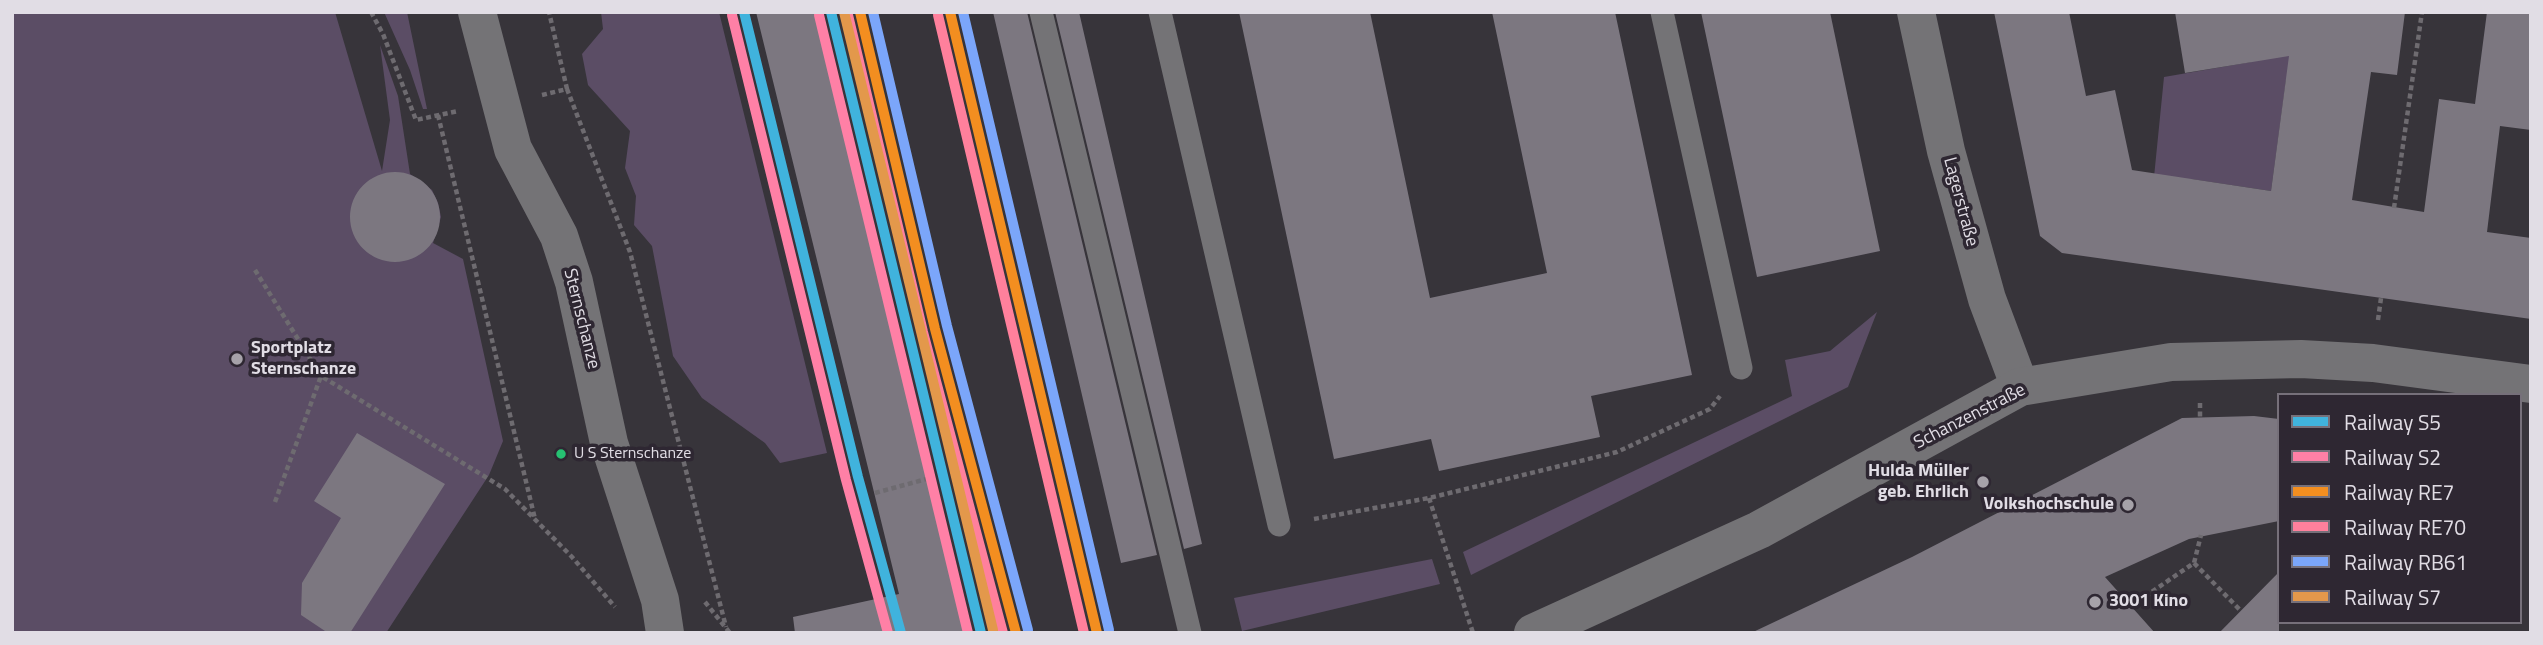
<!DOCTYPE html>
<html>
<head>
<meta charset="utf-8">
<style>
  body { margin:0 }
  #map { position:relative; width:2543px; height:645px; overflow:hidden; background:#37343a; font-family:"Titillium Web",sans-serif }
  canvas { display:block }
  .frame { position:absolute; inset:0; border:14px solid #e1dde5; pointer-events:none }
  .legend { position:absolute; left:2277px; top:393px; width:245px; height:231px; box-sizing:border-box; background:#2e2732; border:2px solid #76707a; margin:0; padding:9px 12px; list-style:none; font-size:21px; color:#e1dde5 }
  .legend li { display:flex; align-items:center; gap:14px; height:35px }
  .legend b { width:35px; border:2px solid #76707a }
</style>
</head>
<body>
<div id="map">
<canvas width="2543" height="645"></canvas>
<div class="frame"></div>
<ul class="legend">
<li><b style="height:9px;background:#40b3dd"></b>Railway S5</li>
<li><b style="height:9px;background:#ff80a6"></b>Railway S2</li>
<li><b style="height:9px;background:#f38e20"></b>Railway RE7</li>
<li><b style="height:9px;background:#ff809c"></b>Railway RE70</li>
<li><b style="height:9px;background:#7ba6fa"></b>Railway RB61</li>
<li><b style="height:9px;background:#e3984b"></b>Railway S7</li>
</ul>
</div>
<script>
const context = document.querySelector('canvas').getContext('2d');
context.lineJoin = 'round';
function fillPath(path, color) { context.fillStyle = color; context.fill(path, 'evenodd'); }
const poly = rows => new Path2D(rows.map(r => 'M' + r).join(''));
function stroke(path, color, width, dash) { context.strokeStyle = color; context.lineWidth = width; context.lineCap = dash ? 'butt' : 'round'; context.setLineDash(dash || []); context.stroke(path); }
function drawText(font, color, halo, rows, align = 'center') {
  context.font = font + ' "Titillium Web",sans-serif'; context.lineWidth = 7; context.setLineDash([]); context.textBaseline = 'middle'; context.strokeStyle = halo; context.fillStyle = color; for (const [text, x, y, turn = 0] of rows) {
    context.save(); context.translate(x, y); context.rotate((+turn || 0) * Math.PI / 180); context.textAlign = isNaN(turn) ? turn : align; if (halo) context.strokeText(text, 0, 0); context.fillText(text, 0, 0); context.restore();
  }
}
const green = poly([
  [12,12,335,12,382,171,390,120,380,45,398,96,410,174,432,190,438,203,441,217,433,243,463,259,503,441,489,475,386,633,12,633],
  [384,12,407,12,427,109,423,109,410,70],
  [601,12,719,12,827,453,780,463,765,443,702,398,673,356,652,246,634,225,636,196,625,168,630,131,588,85,582,54,603,29],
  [2258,12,2320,12,2286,80,2271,191,2191,179,2153,187,2164,77,2251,62],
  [1877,312,1848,387,1471,575,1463,552,1792,396,1785,360,1830,351],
  [1432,559,1440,584,1242,631,1234,598]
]);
const building = poly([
  [756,12,819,12,969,633,795,633,793,617,899,594],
  [993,12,1027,12,1157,555,1121,563],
  [1055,12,1079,12,1202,544,1184,549],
  [1239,12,1370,12,1430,298,1547,273,1492,12,1615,12,1692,375,1591,396,1600,437,1439,471,1431,439,1334,459],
  [1701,12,1830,12,1880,251,1757,277],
  [1994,12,2069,12,2086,96,2115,90,2132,170,2271,191,2289,56,2185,73,2175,12,2405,12,2397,75,2371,72,2352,200,2424,212,2439,99,2475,104,2487,12,2531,12,2531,130,2500,126,2487,232,2531,238,2531,319,2062,253,2040,236],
  '350 217a45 45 0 1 1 90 0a45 45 0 1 1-90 0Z',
  [2254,416,2279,419,2279,521,2189,539,2105,577,2155,633,1751,633,1912,557,2182,418],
  [357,433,445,484,350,633,328,633,301,615,302,583,341,518,314,501],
  [2279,572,2279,633,2219,633]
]);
const path = poly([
  [371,12,383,34,416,120,458,111],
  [567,89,630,252,726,627],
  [542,95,567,89,549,12],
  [438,115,535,519],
  [2394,208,2422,12],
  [255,270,321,376,505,489,572,557,615,607],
  [2378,320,2381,298],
  [2200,403,2200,418],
  [875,493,930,478],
  [1429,498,1473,633],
  [275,502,321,376],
  [1314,519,1429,498,1617,452,1710,409,1720,396],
  [2194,563,2241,611],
  [705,602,730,633],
  [2131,606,2194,563,2201,535]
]);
const service = poly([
  [1041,12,1190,633],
  [1160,12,1279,525],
  [1662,12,1741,368]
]);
const minor = poly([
  [477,12,513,149,559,236,574,282,609,443,660,600,665,633],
  [1916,12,1946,151,1987,299,2020,387]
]);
const tertiary = poly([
  [1533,633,1759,530,2020,387,2171,362,2301,359,2373,363,2531,384]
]);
const rail1 = poly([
  [744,12,858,477,901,633],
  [831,12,981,633]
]);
const rail2 = poly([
  [732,15,846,480,888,633],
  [819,15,968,633]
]);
const rail3 = poly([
  [860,12,935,329,1016,633],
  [950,12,1097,633]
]);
const rail4 = poly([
  [848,15,923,332,1003,633],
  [938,15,1084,633]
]);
const rail5 = poly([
  [873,12,947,326,1028,630],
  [963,12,1109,630]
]);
const rail6 = poly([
  [844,12,993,630]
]);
const markers = [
  [237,359,7,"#a6a2a9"],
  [561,454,6,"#26c172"],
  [1983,482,7,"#a6a2a9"],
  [2128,505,7,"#a6a2a9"],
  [2095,602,7,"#a6a2a9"]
];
const busNames = [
  ["U S Sternschanze",574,454]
];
const streetNames = [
  ["Lagerstraße",1960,202,75],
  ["Sternschanze",581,319,76],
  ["Schanzenstraße",1970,417,-27]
];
const poiNames = [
  ["Sportplatz",251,349],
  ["Sternschanze",251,370],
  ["Hulda Müller",1969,472,"right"],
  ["geb. Ehrlich",1969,493,"right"],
  ["Volkshochschule",2114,505,"right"],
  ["3001 Kino",2109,602]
];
fillPath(green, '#5b4d65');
fillPath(building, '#7c7780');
stroke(path, '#6e6b70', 4.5, [5, 3.5]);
stroke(service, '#747376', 23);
stroke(minor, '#747376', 38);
stroke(tertiary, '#747376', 38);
stroke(rail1, '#40b3dd', 10);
stroke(rail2, '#ff80a6', 10);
stroke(rail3, '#f38e20', 10);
stroke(rail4, '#ff809c', 10);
stroke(rail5, '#7ba6fa', 10);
stroke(rail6, '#e3984b', 10);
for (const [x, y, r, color] of markers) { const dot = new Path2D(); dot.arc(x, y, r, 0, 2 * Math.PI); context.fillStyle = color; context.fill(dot); stroke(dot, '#2e2732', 2.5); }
drawText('16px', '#e1dde5', '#2e2732', busNames, 'left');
drawText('18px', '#e1dde5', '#2e2732', streetNames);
drawText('bold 18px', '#e1dde5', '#2e2732', poiNames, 'left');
</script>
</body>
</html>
